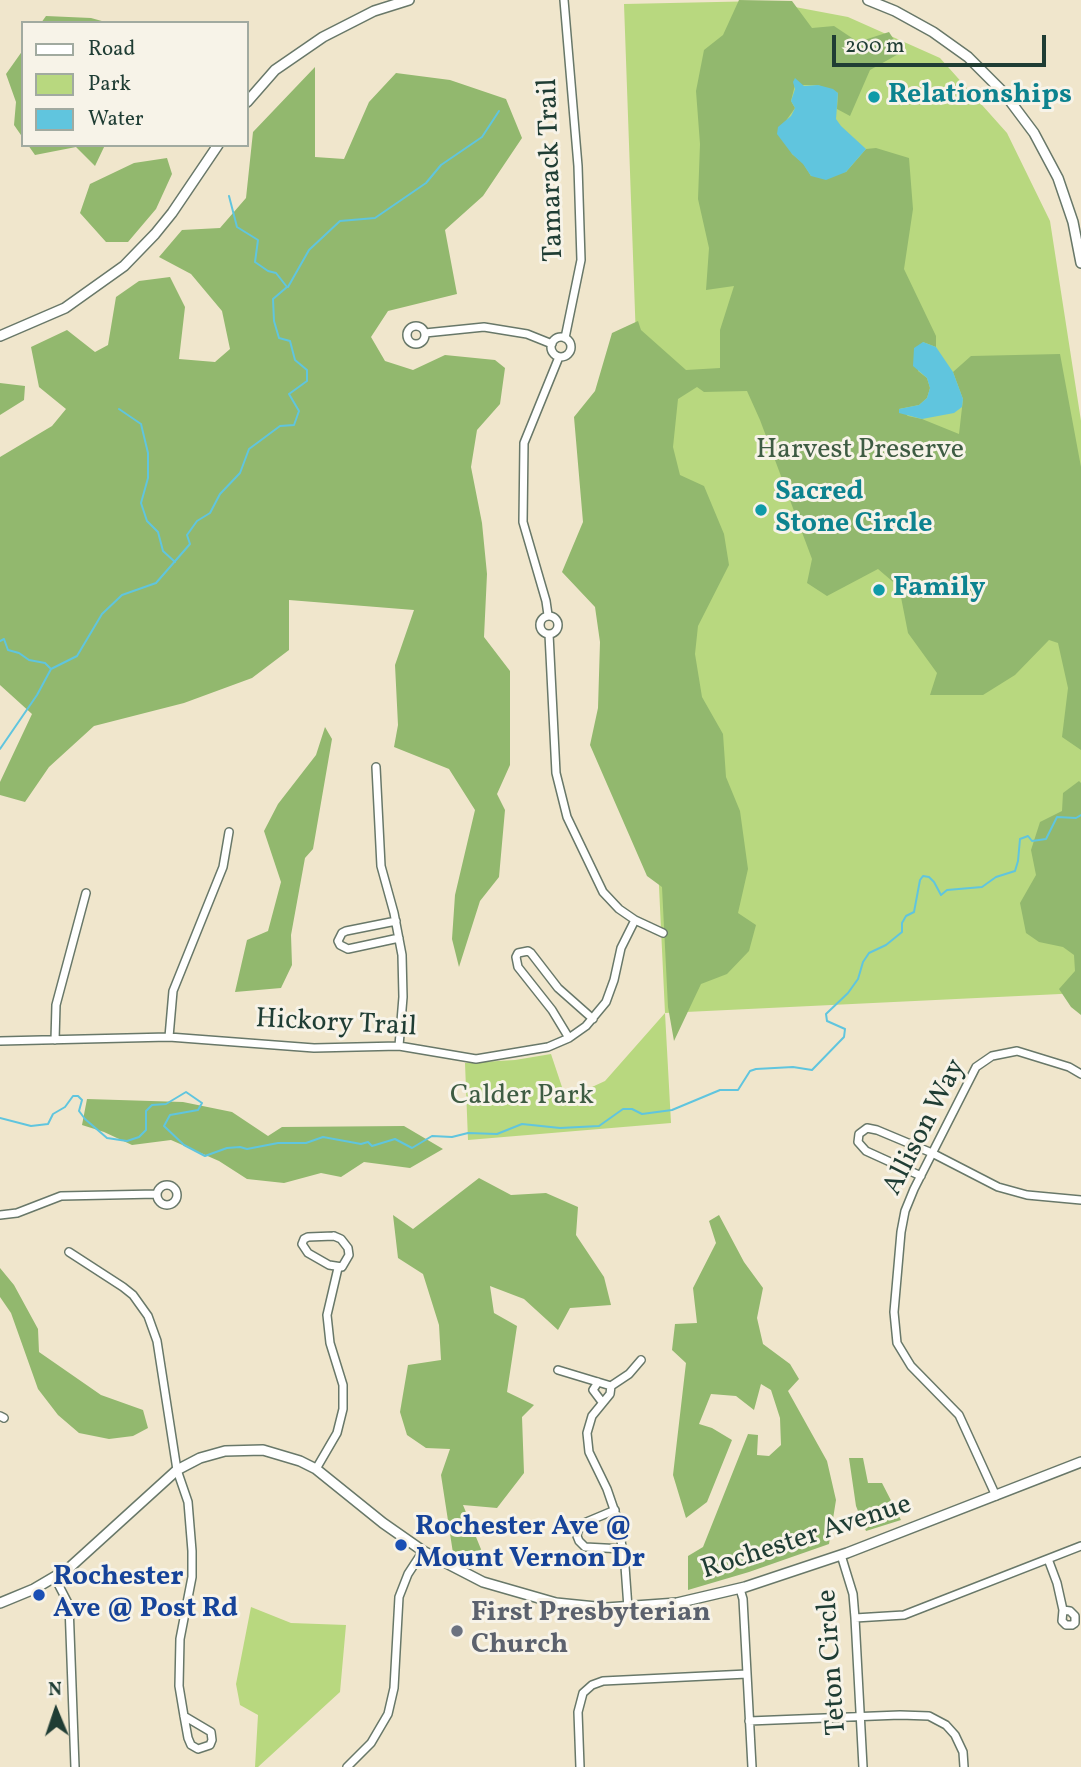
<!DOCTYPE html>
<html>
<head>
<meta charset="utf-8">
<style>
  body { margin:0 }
  #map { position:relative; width:1081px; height:1767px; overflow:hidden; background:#f0e6cc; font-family:Vollkorn,serif }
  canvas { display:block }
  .legend { position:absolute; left:21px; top:21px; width:228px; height:126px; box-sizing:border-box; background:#f7f3e8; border:2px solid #a1aaa0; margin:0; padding:9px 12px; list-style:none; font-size:21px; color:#1f3d34 }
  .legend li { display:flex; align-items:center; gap:14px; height:35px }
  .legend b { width:35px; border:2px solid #a1aaa0 }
  .north { position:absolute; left:21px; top:1676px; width:70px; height:70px; -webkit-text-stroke:5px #f7f3e8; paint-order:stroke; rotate:358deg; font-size:19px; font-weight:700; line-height:28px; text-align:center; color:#1f3d34 }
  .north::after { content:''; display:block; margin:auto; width:24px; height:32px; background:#1f3d34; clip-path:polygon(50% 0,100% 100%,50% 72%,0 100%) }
  .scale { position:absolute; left:832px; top:35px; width:214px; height:32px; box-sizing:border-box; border:4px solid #1f3d34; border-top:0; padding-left:9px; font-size:21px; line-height:24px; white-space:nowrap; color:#1f3d34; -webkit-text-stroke:5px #f7f3e8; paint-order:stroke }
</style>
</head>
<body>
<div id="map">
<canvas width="1081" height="1767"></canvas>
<ul class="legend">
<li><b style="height:9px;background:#fff"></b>Road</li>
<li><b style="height:19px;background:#b8d87f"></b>Park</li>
<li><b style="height:19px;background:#60c5de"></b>Water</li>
</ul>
<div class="north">N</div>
<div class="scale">200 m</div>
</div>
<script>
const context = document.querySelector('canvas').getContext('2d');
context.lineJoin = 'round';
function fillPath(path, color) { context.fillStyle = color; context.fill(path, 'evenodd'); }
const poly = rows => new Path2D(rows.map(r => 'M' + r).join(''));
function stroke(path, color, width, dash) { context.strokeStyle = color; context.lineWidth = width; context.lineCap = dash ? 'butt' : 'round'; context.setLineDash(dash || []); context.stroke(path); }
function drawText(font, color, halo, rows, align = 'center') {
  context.font = font + ' Vollkorn,serif'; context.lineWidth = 6; context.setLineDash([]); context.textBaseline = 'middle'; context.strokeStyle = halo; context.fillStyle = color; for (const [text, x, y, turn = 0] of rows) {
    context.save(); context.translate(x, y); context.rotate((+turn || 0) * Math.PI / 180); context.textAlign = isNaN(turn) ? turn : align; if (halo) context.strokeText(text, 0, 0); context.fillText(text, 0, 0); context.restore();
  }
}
const green = poly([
  [763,1,848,17,940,58,1007,133,1050,221,1081,421,1081,993,665,1013,671,1123,468,1140,465,1063,515,1060,551,1054,566,1099,605,1081,665,1013,645,592,624,4],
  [251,1607,291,1623,346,1625,340,1692,258,1767,255,1767,258,1715,240,1705,236,1684]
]);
const forest = poly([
  [739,0,792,1,812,28,834,26,858,42,889,32,902,52,870,70,850,116,837,109,838,93,818,85,795,85,791,101,795,108,783,125,792,154,803,163,811,176,846,172,866,149,876,148,909,158,913,209,904,269,936,336,936,347,923,342,918,371,927,378,930,388,927,398,919,405,899,409,908,416,922,419,959,434,963,399,953,372,971,356,1060,354,1081,467,1081,750,1062,737,1068,688,1058,643,1049,640,1015,675,983,695,930,695,937,673,908,633,899,587,878,569,827,596,807,583,812,559,760,420,747,391,704,392,697,387,678,399,673,447,680,475,704,486,724,534,729,565,698,626,695,654,702,697,723,734,726,777,740,811,748,869,738,913,756,925,749,951,727,974,701,984,674,1041,668,1007,662,887,647,876,590,745,598,708,600,642,595,607,562,572,583,522,574,417,595,391,612,333,638,321,641,330,686,370,720,368,720,330,734,286,706,290,709,248,698,199,700,144,696,91,704,50,723,35],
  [46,16,91,18,109,23,41,23],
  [23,50,23,138,14,125,16,102,6,74],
  [315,67,315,157,344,159,369,102,396,73,450,80,506,99,522,138,483,196,445,230,457,294,388,311,371,337,385,361,413,370,445,355,495,360,505,368,500,404,477,430,471,467,482,523,487,574,484,637,510,671,510,765,497,794,505,810,499,877,480,901,459,967,452,939,455,895,475,810,449,769,394,747,398,725,395,665,414,610,289,600,289,650,252,678,184,703,94,726,49,767,25,802,0,795,0,782,32,714,0,685,0,457,52,426,66,409,39,387,31,347,67,330,95,352,108,345,116,297,139,281,170,277,185,307,179,359,215,362,230,349,222,311,191,274,159,257,182,230,220,228,246,198,253,132],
  [28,145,105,145,95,166,76,147,35,155],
  [167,158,172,174,156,209,128,242,106,242,80,213,90,184,134,163],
  [0,383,25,386,24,400,0,415],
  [325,727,332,739,313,849,305,858,291,935,292,965,281,988,235,992,247,940,268,931,281,882,264,831,278,804,316,755],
  [1079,781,1081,783,1081,1015,1071,1007,1059,989,1075,971,1074,955,1063,947,1039,942,1026,933,1020,903,1036,875,1031,850,1040,822,1062,811,1063,793],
  [87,1099,183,1102,232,1112,268,1136,282,1127,404,1126,443,1149,410,1168,364,1162,341,1177,321,1173,284,1183,247,1179,219,1161,171,1140,132,1145,104,1132,82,1125],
  [479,1178,511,1195,546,1193,578,1207,576,1235,604,1277,611,1305,570,1308,558,1330,524,1299,490,1286,494,1313,517,1326,507,1392,534,1405,522,1417,524,1473,497,1508,463,1505,487,1564,453,1553,441,1475,450,1449,426,1448,407,1435,400,1412,408,1365,441,1360,439,1325,423,1274,398,1258,393,1215,413,1229],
  [719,1215,744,1262,763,1288,757,1318,763,1344,790,1364,799,1379,788,1391,827,1461,836,1500,829,1544,749,1572,688,1590,688,1556,703,1547,748,1434,758,1435,757,1455,769,1456,781,1445,780,1418,771,1390,761,1384,754,1410,736,1396,711,1394,699,1424,712,1428,732,1440,707,1502,686,1518,673,1475,686,1363,672,1350,675,1324,697,1323,693,1288,716,1243,709,1221],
  [0,1268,14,1285,38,1329,39,1352,101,1395,143,1410,148,1428,133,1436,109,1439,79,1433,58,1415,38,1389,11,1313,0,1297],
  [849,1458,863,1458,868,1483,882,1483,901,1520,866,1531,856,1506]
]);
const water = poly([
  [795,78,804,86,818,85,833,89,838,93,836,119,841,126,866,149,846,172,826,180,811,176,803,164,792,154,777,134,778,127,791,116,795,108,791,101,795,89,793,82],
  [923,342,936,347,953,372,963,399,962,407,954,413,922,419,899,413,899,409,919,405,927,398,930,388,927,378,913,366,914,348]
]);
const stream = poly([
  [288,287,309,250,340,221,375,218,426,183,441,165,482,137,499,111],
  [119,409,141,424,148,453,148,478,141,503,147,521,158,532,163,551,175,562],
  [0,641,4,639,8,650,19,653,29,660,45,663,51,669],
  [0,749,37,695,51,669,77,656,102,614,122,595,156,583,190,544,187,535,197,521,210,513,220,494,240,473,249,449,280,426,294,425,299,411,289,394,307,381,307,370,295,360,290,341,279,338,274,321,273,299,287,287,276,273,268,271,255,262,258,240,237,227,229,196],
  [0,1118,31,1126,48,1124,53,1114,65,1107,73,1096,78,1096,82,1100,79,1111,85,1119,107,1138,127,1141,139,1137,146,1130,146,1111,152,1105,166,1104,186,1092,202,1103,198,1110,170,1115,164,1126,184,1145,205,1156,227,1148,240,1147,247,1149,278,1143,306,1143,323,1137,361,1144,368,1142,372,1146,395,1139,412,1148,432,1136,452,1137,468,1133,497,1134,522,1124,560,1128,599,1126,623,1109,632,1109,642,1114,672,1110,720,1090,738,1090,750,1071,756,1069,793,1067,812,1070,844,1037,845,1029,827,1021,826,1014,848,993,858,979,863,962,869,953,886,945,902,932,902,923,906,916,914,912,920,880,923,876,929,877,934,882,941,895,947,890,982,887,996,877,1015,871,1018,861,1020,839,1028,836,1032,841,1046,839,1057,817,1076,818,1081,815]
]);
const minor = poly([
  [564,0,578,166,581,260,565,338],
  '407 335a9 9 0 1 1 18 0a9 9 0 1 1-18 0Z',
  [425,333,484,327,527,334,552,344],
  '551 347a10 10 0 1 1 20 0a10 10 0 1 1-20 0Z',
  [548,615,546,601,523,522,524,443,559,357],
  '540 625a9 9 0 1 1 18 0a9 9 0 1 1-18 0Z',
  [549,634,556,773,567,817,603,892,619,909,635,920,663,933],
  [376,767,381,866,394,913,402,955,403,997,399,1046],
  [396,921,346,931,342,933,338,941,340,945,348,949,399,938],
  [169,1037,173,991,223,867,229,832],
  [569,1038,552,1010,518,967,516,957,518,953,528,951,531,953,558,988,593,1019],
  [55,1040,56,1005,86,893],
  [0,1041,169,1037,314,1048,399,1046,476,1059,548,1047,569,1038,586,1026,606,1002,614,980,621,948,635,920],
  [921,1176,866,1151,858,1142,859,1134,867,1128,877,1130,932,1153,998,1187,1027,1195,1081,1200],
  '157 1195a10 10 0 1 1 20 0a10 10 0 1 1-20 0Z',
  [0,1215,17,1213,61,1196,157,1194],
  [334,1236,341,1239,348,1248,349,1255,342,1267,329,1265,308,1253,302,1244,304,1239,308,1237,334,1236],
  [69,1252,123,1287,133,1295,148,1316,157,1341,177,1470,188,1502,192,1551,192,1577,180,1639,179,1686,184,1716,188,1738,191,1745,198,1749,210,1745,212,1740,211,1732,184,1716],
  [558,1370,611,1386],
  [598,1382,593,1390,602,1402],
  [0,1416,4,1418],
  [316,1469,337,1433,343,1409,343,1385,330,1343,327,1315,338,1268],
  [996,1496,959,1415,911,1366,897,1343,894,1312,901,1232,905,1211,914,1189,976,1067,992,1056,1017,1051,1069,1067,1081,1074],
  [615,1510,584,1523,578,1531,577,1536,579,1541,585,1547,623,1549],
  [841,1555,853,1594,855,1618,863,1767],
  [1048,1559,1057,1583,1063,1610,1062,1621,1066,1625,1072,1625,1075,1623,1075,1616,1070,1611,1063,1610],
  [55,1578,69,1605,75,1767],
  [740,1589,743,1599,752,1767],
  [628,1608,625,1566,618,1521,607,1489,589,1452,587,1433,592,1416,610,1394,611,1386,629,1374,641,1360],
  [855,1618,904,1615,1081,1546],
  [749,1721,900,1715,929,1716,946,1725,955,1735,963,1752,964,1767],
  [347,1767,371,1743,388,1714,394,1688,399,1597,408,1574,423,1551],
  [580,1767,578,1712,583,1693,592,1685,603,1681,747,1674]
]);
const major = poly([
  [868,0,895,11,933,32,968,57,1004,93,1034,133,1058,178,1073,222,1081,263],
  [247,102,275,70,323,37,374,11,409,0],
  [0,336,65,308,124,266,155,234,172,213,218,145],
  [0,1603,34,1589,68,1569,177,1470,200,1458,225,1451,263,1450,300,1461,316,1469,383,1523,423,1551,483,1582,556,1603,606,1608,677,1603,745,1587,847,1553,1081,1462]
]);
const markers = [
  [874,97,7,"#0f9aa8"],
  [761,510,7,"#0f9aa8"],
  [879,590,7,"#0f9aa8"],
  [401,1545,7,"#1a4fb4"],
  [39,1595,7,"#1a4fb4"],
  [457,1631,7,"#6b7280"]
];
const cultureNames = [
  ["Relationships",888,97],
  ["Sacred",775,494],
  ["Stone Circle",775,526],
  ["Family",893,590]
];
const streetNames = [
  ["Tamarack Trail",553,170,-92],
  ["Hickory Trail",336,1025,3],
  ["Allison Way",926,1128,-63],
  ["Rochester Avenue",807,1539,-18],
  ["Teton Circle",834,1662,-94]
];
const parkNames = [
  ["Harvest Preserve",860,452],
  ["Calder Park",522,1098]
];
const transitNames = [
  ["Rochester Ave @",415,1529],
  ["Mount Vernon Dr",415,1561],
  ["Rochester",53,1579],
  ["Ave @ Post Rd",53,1611]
];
const worshipNames = [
  ["First Presbyterian",471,1615],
  ["Church",471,1647]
];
fillPath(green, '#b8d87f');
fillPath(forest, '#92b86e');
fillPath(water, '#60c5de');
stroke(stream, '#60c5de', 2);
stroke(minor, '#687869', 10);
stroke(major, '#687869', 12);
stroke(minor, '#fff', 7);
stroke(major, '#fff', 9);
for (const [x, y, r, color] of markers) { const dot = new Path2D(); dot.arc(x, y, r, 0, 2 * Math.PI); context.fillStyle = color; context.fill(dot); stroke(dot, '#f7f3e8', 2.5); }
drawText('bold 28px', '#0d838f', '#f7f3e8', cultureNames, 'left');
drawText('28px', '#1f3d34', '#f7f3e8', streetNames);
drawText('28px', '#3e5c43', '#f7f3e8', parkNames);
drawText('bold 28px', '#164399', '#f7f3e8', transitNames, 'left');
drawText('bold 28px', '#5b616d', '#f7f3e8', worshipNames, 'left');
</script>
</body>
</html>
